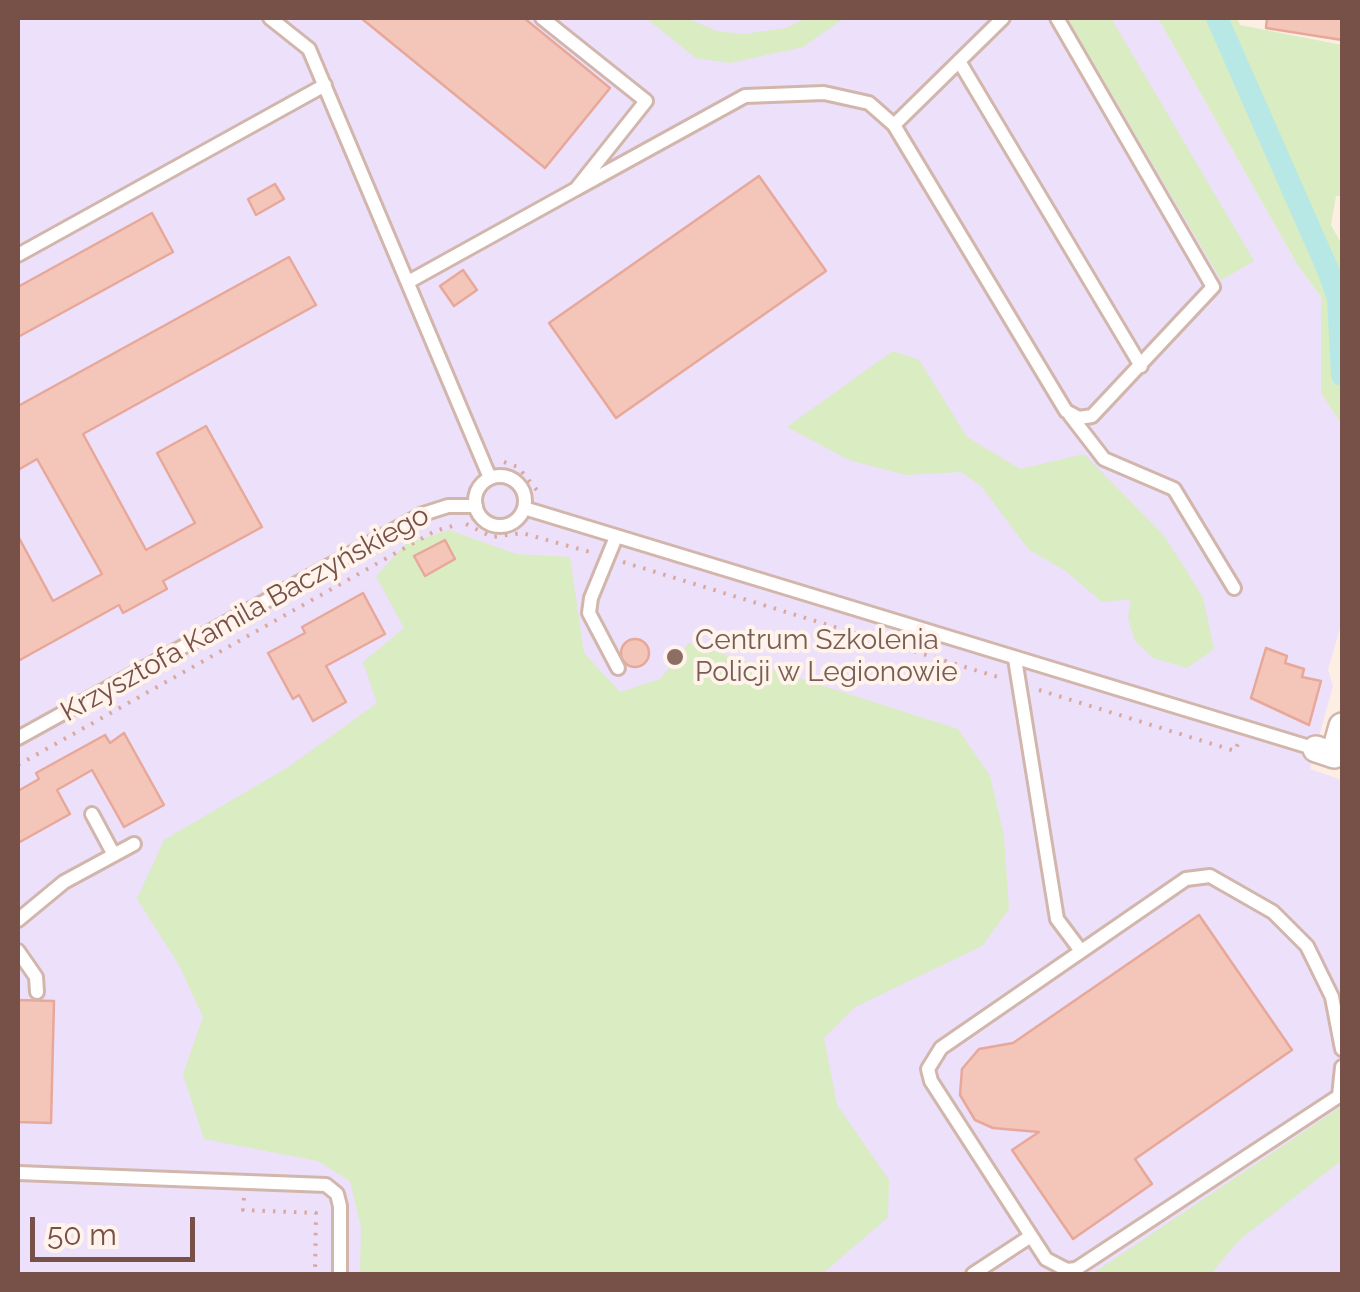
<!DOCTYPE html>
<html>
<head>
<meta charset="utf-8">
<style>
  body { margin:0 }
  #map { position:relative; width:1360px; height:1292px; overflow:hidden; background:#fdeee3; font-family:Raleway,sans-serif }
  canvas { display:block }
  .frame { position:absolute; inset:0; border:20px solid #775048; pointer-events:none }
  .scale { position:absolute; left:30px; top:1217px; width:165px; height:45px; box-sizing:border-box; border:5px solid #775048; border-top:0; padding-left:12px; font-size:30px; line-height:35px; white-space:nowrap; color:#775048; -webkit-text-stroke:8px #fff3eb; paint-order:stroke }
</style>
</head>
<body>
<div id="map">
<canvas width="1360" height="1292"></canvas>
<div class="frame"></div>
<div class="scale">50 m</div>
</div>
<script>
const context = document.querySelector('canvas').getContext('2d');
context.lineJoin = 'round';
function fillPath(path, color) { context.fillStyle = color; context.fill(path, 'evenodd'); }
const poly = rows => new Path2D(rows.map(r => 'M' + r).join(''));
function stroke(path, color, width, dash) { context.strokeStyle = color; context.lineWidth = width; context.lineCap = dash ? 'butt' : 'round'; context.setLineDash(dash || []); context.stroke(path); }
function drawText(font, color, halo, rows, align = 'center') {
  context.font = font + ' Raleway,sans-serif'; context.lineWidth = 8; context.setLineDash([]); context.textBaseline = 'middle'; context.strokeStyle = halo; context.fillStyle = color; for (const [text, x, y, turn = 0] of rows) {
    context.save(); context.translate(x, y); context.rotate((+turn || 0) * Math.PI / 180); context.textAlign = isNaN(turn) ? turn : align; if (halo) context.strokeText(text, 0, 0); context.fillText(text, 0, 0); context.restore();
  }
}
const education = poly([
  [18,18,1158,18,1297,264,1321,297,1321,393,1342,425,1342,621,1328,670,1333,686,1310,769,1342,780,1342,1274,18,1274]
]);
const green = poly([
  [646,18,686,18,717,31,744,34,786,28,806,18,844,18,803,47,730,63,696,58],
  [1067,18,1111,18,1254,261,1221,280],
  [1158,18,1237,18,1240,25,1342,45,1342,196,1336,196,1331,225,1342,245,1342,425,1321,393,1321,297,1297,264],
  [893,351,919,360,967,437,1020,469,1084,454,1164,536,1186,570,1203,598,1214,649,1187,668,1153,658,1135,641,1128,618,1131,599,1102,602,1066,571,1029,550,981,486,961,472,906,475,849,460,787,427],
  [449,530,516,554,570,557,584,653,620,692,660,679,689,643,958,729,990,776,1004,836,1009,909,982,946,855,1007,824,1038,837,1105,889,1180,888,1217,822,1274,360,1274,361,1227,350,1181,318,1161,204,1139,183,1074,203,1017,179,965,137,899,164,840,290,766,377,703,363,662,404,628,376,576,406,544],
  [1342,1106,1342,1160,1239,1240,1211,1274,1092,1274]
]);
const canal = poly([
  [1217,18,1328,270,1338,298,1342,375]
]);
const building = poly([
  [361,18,524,18,610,88,545,168,361,18],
  [1267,18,1342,18,1342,40,1266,28,1267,18],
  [759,176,826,271,616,418,549,323,759,176],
  [275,184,284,199,256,215,248,199,275,184],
  [152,213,173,252,18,337,18,287,152,213],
  [289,257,316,305,83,434,146,550,195,523,157,453,206,426,262,527,163,581,167,589,123,613,119,605,18,661,18,536,53,601,102,574,37,459,18,470,18,406,289,257],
  [463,270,477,290,454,306,440,286,463,270],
  [445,540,455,559,425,576,414,556,445,540],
  [363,593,385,634,326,666,346,702,313,721,299,695,293,699,268,653,305,633,302,627,363,593],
  '621 653a14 14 0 1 1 28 0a14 14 0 1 1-28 0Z',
  [1266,648,1287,656,1285,663,1304,669,1302,677,1321,681,1309,725,1251,698,1266,648],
  [124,733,164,805,124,827,92,770,57,790,70,814,18,843,18,791,39,779,36,773,105,735,110,743,124,733],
  [1199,915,1292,1050,1135,1159,1152,1184,1073,1239,1012,1150,1039,1132,993,1128,975,1120,960,1095,962,1069,979,1049,1013,1043,1199,915],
  [18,1000,54,1001,51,1123,18,1122,18,1000]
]);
const path = poly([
  [504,462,518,467,540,494],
  [466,524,492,537,522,533,590,552],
  [623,562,1001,678],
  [1039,690,1235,751,1239,741],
  [18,765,435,531,456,525],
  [244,1198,243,1210,316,1213,315,1274]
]);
const service = poly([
  [270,18,309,49,490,478],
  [959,61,1141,366],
  [894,125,1003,18],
  [576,189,745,96,824,93,869,103,894,125,1066,411,1079,418,1092,416,1213,287,1057,18],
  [18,255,325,85],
  [410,281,576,189,646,101,542,18],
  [1070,415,1104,459,1174,489,1234,588],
  '475 501a25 25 0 1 1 50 0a25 25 0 1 1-50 0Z',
  [524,508,1316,749],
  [616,537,591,598,589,613,618,668],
  [1015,659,1057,919,1081,951],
  [18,738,423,514,448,506,476,506],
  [92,814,114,855],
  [18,920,64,882,134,844],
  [18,951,36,977,37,992],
  [1342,1049,1332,997,1307,946,1273,912,1210,876,1186,879,941,1048,928,1069,931,1081,1046,1259,1067,1270,1076,1269,1339,1096,1342,1067],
  [18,1173,326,1185,337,1194,340,1206,340,1274],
  [973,1274,1031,1236]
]);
const minor = poly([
  [1316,749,1334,755,1342,726]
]);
const markers = [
  [675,657,10,"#8d6e63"]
];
const streetNames = [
  ["Krzysztofa Kamila Baczyńskiego",245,614,-29]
];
const educationNames = [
  ["Centrum Szkolenia",695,641],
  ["Policji w Legionowie",695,673]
];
fillPath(education, '#ece0fa');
fillPath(green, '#daecc1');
stroke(canal, '#b7e8e6', 22);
fillPath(building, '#f4c6b9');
stroke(building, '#e8a899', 2.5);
stroke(service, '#d2b6ac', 18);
stroke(minor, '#d2b6ac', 30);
stroke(path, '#daa99c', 4, [2.5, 8]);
stroke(service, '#fff', 12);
stroke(minor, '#fff', 25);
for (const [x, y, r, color] of markers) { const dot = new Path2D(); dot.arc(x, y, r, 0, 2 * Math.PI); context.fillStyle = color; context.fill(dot); stroke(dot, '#fff3eb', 4); }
drawText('28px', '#775048', '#fff3eb', streetNames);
drawText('28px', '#785e54', '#fff3eb', educationNames, 'left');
</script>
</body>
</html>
